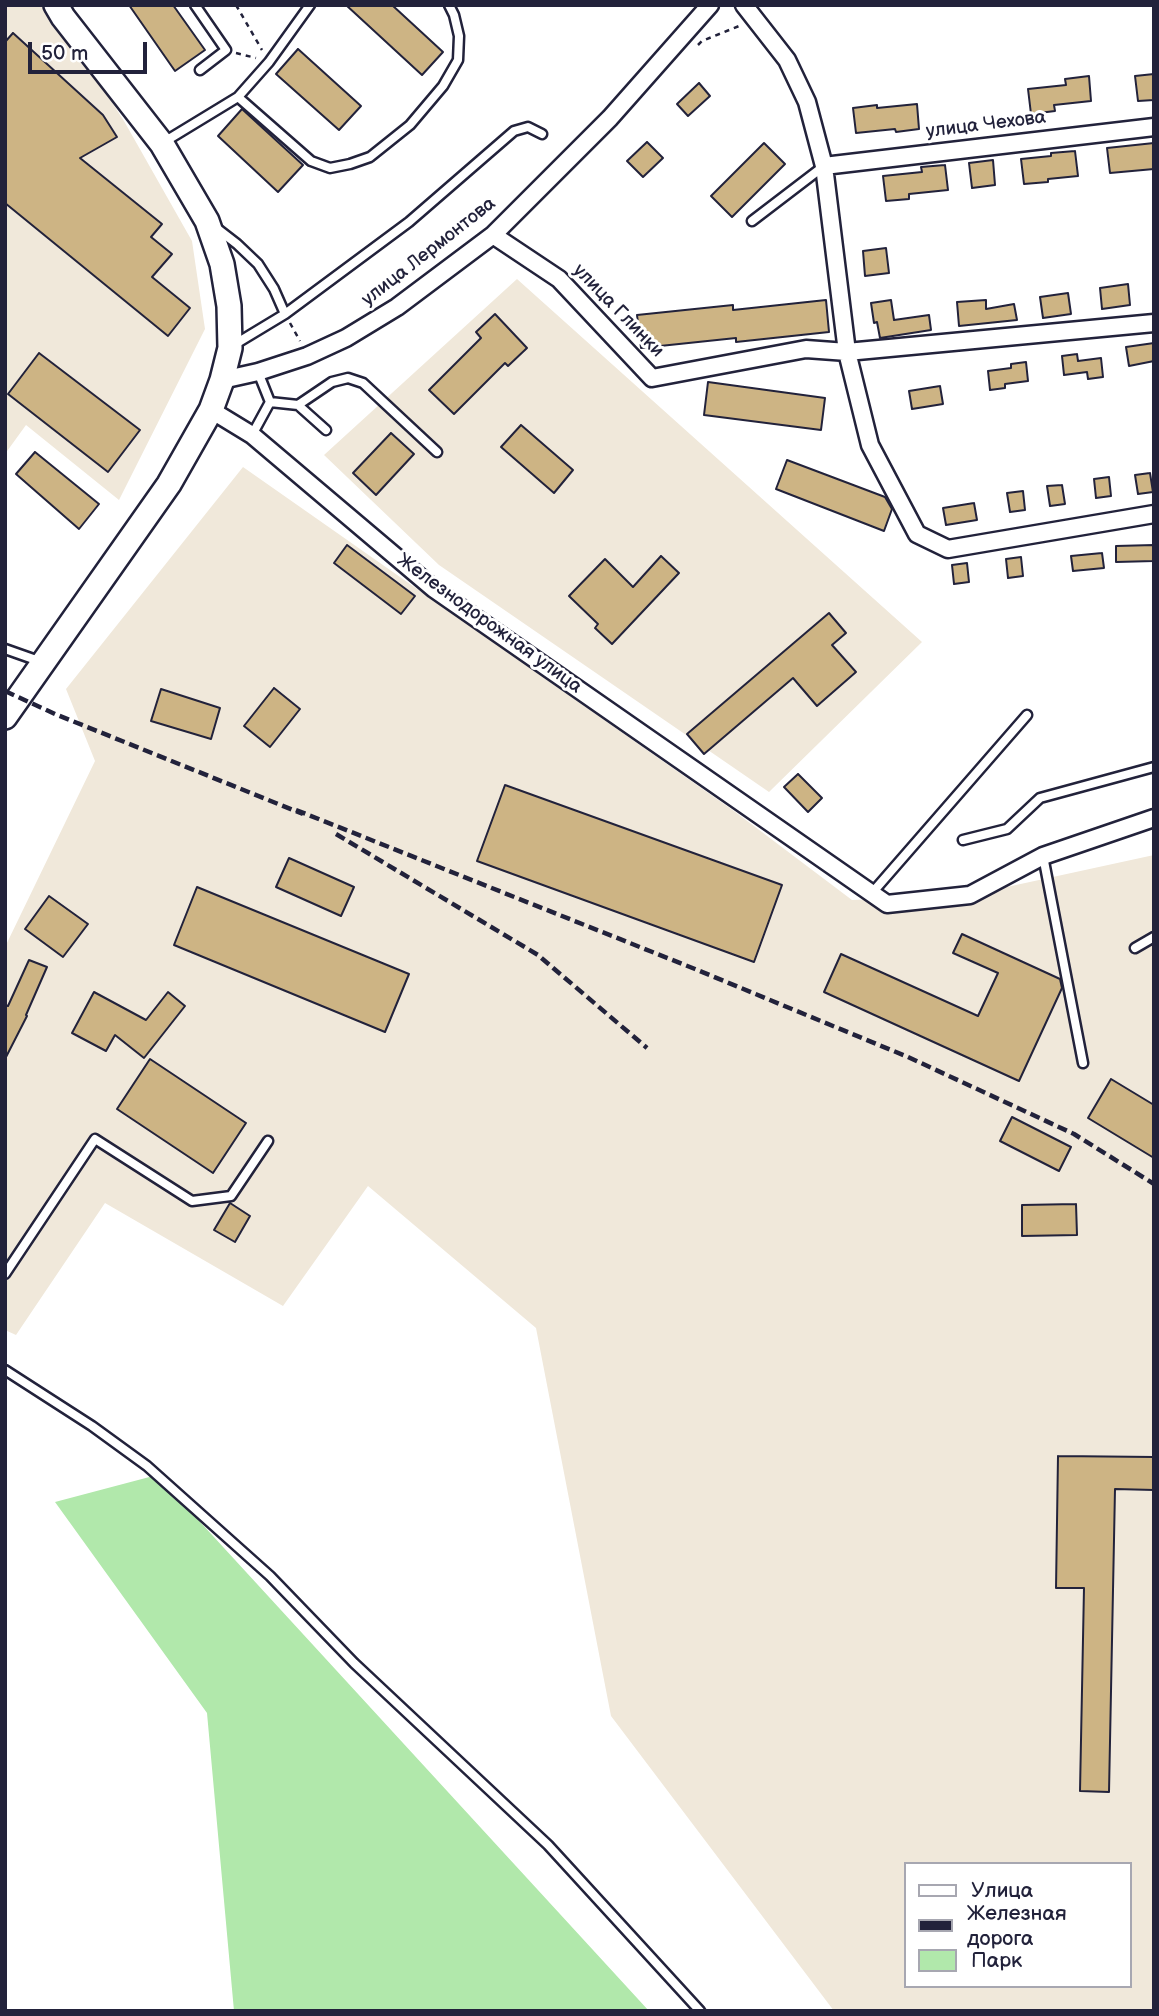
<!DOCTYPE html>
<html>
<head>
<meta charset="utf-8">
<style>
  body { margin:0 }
  #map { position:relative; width:1159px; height:2016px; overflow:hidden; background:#fff; font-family:"Balsamiq Sans",sans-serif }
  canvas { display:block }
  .frame { position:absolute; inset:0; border:7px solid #22223b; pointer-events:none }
  .legend { position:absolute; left:904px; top:1862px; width:228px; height:126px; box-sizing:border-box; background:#fff; border:2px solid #a7a7b1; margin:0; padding:9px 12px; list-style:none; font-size:21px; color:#22223b }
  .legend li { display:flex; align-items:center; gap:14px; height:35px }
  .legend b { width:35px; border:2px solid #a7a7b1 }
  .scale { position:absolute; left:28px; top:42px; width:119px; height:32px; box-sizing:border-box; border:4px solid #22223b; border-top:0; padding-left:9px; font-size:21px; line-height:24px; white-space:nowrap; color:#22223b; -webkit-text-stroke:5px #fff; paint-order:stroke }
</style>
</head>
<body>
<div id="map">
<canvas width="1159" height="2016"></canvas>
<div class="frame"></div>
<ul class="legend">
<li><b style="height:9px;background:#fff"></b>Улица</li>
<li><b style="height:9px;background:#22223b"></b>Железная дорога</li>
<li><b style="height:19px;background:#b1e8ab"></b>Парк</li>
</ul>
<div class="scale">50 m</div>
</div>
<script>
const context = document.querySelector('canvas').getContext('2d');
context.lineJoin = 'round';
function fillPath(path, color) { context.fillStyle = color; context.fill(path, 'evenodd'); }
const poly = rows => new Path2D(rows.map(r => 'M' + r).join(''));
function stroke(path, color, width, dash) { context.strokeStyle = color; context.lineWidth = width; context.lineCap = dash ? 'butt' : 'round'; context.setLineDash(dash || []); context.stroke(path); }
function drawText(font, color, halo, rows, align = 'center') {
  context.font = font + ' "Balsamiq Sans",sans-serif'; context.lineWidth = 6; context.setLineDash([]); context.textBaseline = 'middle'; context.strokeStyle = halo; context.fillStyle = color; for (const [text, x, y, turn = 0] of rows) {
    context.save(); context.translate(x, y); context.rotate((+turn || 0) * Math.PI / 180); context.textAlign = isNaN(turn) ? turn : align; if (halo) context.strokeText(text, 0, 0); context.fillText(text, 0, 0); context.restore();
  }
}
const built = poly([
  [5,5,49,5,124,121,192,241,205,329,119,500,26,425,5,454],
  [517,279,922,642,769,792,439,565,324,455],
  [243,467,734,811,852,900,970,895,1154,855,1154,2011,834,2011,611,1716,536,1328,368,1186,283,1306,105,1203,16,1335,5,1330,5,947,95,761,66,689],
  [905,1864,1129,1864,1129,1986,905,1986]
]);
const green = poly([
  [157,1475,649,2011,234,2011,207,1713,55,1502]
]);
const building = poly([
  [129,5,173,5,205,50,175,71,129,5],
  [346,5,392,5,443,52,422,75,346,5],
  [13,33,103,115,117,137,80,158,162,224,151,237,172,254,152,277,190,308,168,336,5,203,5,42,13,33],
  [298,49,361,106,339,130,276,74,298,49],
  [1154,74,1154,100,1138,101,1135,76,1154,74],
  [1089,76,1091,101,1054,105,1055,111,1031,114,1028,89,1066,85,1065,79,1089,76],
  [699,83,710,96,688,116,677,104,699,83],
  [917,104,919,129,896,132,895,129,856,133,853,108,877,105,877,108,917,104],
  [242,109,303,165,278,192,218,136,242,109],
  [647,142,663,158,643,177,627,161,647,142],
  [764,143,785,164,732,217,711,196,764,143],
  [1154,143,1154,169,1110,173,1107,148,1154,143],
  [1075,151,1078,176,1048,179,1048,182,1024,184,1021,159,1051,156,1051,153,1075,151],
  [993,160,995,185,972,188,969,163,993,160],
  [945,165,948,190,909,194,909,199,886,201,883,176,922,172,921,167,945,165],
  [886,248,889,273,865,276,863,251,886,248],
  [1128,284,1130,305,1102,309,1100,288,1128,284],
  [1068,293,1071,314,1043,318,1040,297,1068,293],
  [826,300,829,332,736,342,736,338,641,348,637,315,733,305,733,310,826,300],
  [891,300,894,320,929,315,931,330,880,338,877,322,874,323,871,303,891,300],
  [986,300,986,309,1014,304,1017,320,959,326,957,302,986,300],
  [495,314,527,348,508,366,505,363,454,414,429,390,481,338,476,332,495,314],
  [1154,343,1154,361,1129,366,1126,347,1154,343],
  [39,353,140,430,108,472,8,394,39,353],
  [1077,354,1078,361,1101,358,1103,377,1088,379,1087,372,1064,375,1062,356,1077,354],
  [1026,362,1028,381,1005,384,1005,388,990,390,988,371,1011,368,1011,364,1026,362],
  [708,382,825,398,821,430,704,415,708,382],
  [940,386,943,404,912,409,909,391,940,386],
  [521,425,573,470,554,493,501,447,521,425],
  [391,433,414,454,376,495,353,473,391,433],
  [35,452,99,504,79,529,16,474,35,452],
  [787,460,885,497,892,509,884,531,776,489,787,460],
  [1150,473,1153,492,1138,494,1135,475,1150,473],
  [1109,477,1111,496,1096,498,1094,479,1109,477],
  [1062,485,1065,504,1050,506,1047,486,1062,485],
  [1023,491,1025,510,1010,512,1007,493,1023,491],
  [974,503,977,520,946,525,943,508,974,503],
  [347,545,415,596,401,614,334,563,347,545],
  [1154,545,1154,561,1116,562,1116,546,1154,545],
  [1102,553,1104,568,1073,571,1071,556,1102,553],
  [661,556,679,573,612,644,595,628,598,624,569,596,605,559,633,587,661,556],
  [1021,557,1023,576,1008,578,1006,559,1021,557],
  [967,563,969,582,954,584,952,565,967,563],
  [829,613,846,633,832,645,856,672,817,706,793,678,704,754,687,734,829,613],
  [274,688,300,709,270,747,244,726,274,688],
  [161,689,220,708,211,739,151,721,161,689],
  [798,774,822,798,808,812,784,787,798,774],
  [505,785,782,885,754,962,477,861,505,785],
  [289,858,354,887,341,916,276,887,289,858],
  [197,887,409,974,385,1032,174,945,197,887],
  [49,896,88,924,63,957,25,929,49,896],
  [962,934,1060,979,1062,988,1019,1081,824,992,841,954,978,1016,998,973,953,953,962,934],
  [29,960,47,967,26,1015,27,1016,5,1059,5,1005,8,1006,29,960],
  [94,992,146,1020,168,992,185,1006,144,1058,115,1035,106,1051,72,1033,94,992],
  [150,1059,246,1123,213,1173,117,1109,150,1059],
  [1111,1079,1154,1105,1154,1158,1088,1118,1111,1079],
  [1012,1117,1071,1147,1059,1171,1000,1141,1012,1117],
  [230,1203,250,1216,235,1242,214,1230,230,1203],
  [1076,1204,1077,1235,1022,1236,1022,1205,1076,1204],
  [1058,1456,1154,1457,1154,1490,1115,1489,1109,1792,1080,1791,1084,1588,1056,1588,1058,1456]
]);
const path = poly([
  [236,5,262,50],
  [698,45,702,41,739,26],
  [236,53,256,58],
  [290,323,300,341]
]);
const service = poly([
  [195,5,226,50,200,70],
  [238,97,311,161,330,168,350,164,370,157,410,125,443,86,458,60,459,36,454,15,449,5],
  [164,142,238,97,269,62,310,5],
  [752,221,824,166],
  [215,227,237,244,258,264,274,289,285,314],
  [232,346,285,314,409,222,514,131,528,127,542,134],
  [270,402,298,405,332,382,348,378,363,383,437,452],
  [298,405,326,430],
  [252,435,270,402,258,372],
  [5,649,39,661],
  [963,840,1007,829,1040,798,1154,767],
  [1043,856,1083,1063],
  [872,893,1027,715],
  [1135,948,1154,937],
  [5,1274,95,1139,192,1201,231,1196,268,1141],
  [5,1370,92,1426,147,1466,270,1576,354,1663,548,1845,700,2011]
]);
const minor = poly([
  [744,5,787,60,807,102,824,166,847,352,870,445,917,534,948,549,1154,514],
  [824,166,1154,127],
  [493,235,559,279,652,378,806,349,847,352,1154,323],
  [222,380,258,372,307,356,346,338,397,307,493,235,610,118,710,5],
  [211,410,252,435,434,589,887,904,970,895,1043,856,1154,818]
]);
const secondary = poly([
  [5,717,169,484,211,410,222,380,230,348,229,306,222,264,207,221,162,144,63,17,56,5]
]);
const rail = poly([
  [5,691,55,714,303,814],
  [296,810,695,969,908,1057,1074,1134,1154,1184],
  [336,834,538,955,647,1048]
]);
const streetNames = [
  ["улица Чехова",986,125,-7],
  ["улица Лермонтова",429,252,-38],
  ["улица Глинки",618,311,46],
  ["Железнодорожная улица",489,624,36]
];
fillPath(built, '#f0e8da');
fillPath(green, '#b1e8ab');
fillPath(building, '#cdb484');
stroke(building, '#22223b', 2);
stroke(service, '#22223b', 13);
stroke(minor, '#22223b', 21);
stroke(secondary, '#22223b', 28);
stroke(path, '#22223b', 2.5, [5, 5]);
stroke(service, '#fff', 8);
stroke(minor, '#fff', 16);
stroke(secondary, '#fff', 23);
stroke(rail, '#22223b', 4.5, [10, 5]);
drawText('19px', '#22223b', '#fff', streetNames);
</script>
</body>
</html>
